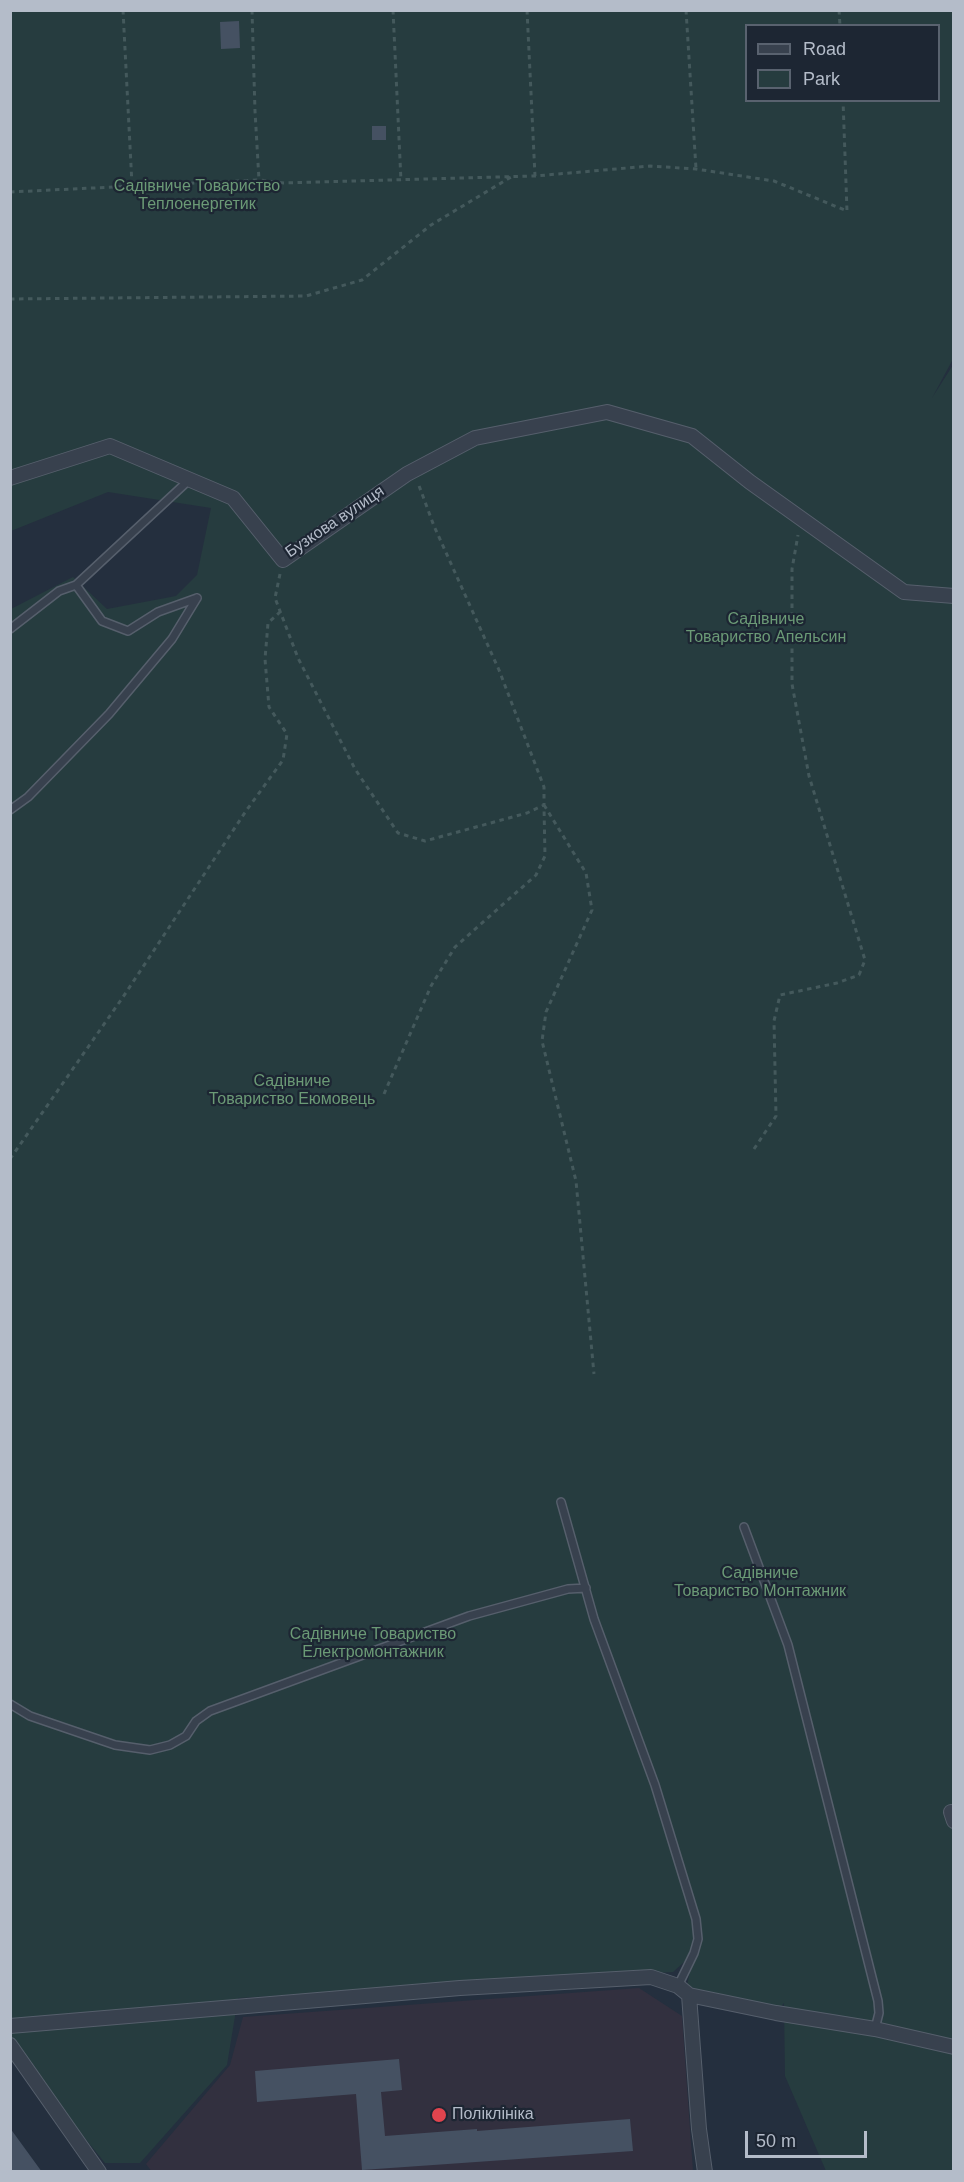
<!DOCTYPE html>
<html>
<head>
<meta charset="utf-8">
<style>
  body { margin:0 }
  #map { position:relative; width:964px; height:2182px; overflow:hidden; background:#242f3e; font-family:Arial,sans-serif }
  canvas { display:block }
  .frame { position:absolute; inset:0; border:12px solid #b4bcc9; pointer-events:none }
  .legend { position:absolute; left:745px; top:24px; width:195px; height:78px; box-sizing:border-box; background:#1d2633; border:2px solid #59626f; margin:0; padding:8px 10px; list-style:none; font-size:18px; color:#b4bcc9 }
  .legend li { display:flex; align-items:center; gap:12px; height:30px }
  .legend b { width:30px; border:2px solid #59626f }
  .scale { position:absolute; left:745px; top:2131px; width:122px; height:27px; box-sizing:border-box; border:3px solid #b4bcc9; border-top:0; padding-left:8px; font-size:18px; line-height:21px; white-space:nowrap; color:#b4bcc9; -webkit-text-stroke:4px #1d2633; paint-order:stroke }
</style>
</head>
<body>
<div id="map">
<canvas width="964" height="2182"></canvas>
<div class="frame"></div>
<ul class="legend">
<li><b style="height:8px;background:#38414e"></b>Road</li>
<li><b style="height:16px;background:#263c3f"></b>Park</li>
</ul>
<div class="scale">50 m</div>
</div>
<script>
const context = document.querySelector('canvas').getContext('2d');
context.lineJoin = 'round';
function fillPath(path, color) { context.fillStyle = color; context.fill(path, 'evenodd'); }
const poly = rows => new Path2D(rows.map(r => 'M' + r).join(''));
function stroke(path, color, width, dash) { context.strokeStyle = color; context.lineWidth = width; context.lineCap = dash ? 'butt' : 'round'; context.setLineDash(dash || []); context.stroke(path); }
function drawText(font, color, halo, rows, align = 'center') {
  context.font = font + ' Arial,sans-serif'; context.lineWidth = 4.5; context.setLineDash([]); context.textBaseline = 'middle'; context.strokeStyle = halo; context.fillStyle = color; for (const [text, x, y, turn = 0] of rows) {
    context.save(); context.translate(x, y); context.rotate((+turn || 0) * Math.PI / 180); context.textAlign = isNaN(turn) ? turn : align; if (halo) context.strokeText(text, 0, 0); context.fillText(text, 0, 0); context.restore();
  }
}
const medical = poly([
  [639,1988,682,2016,693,2171,152,2172,146,2164,230,2065,243,2017]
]);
const green = poly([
  [11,11,953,11,953,359,932,398,953,365,953,2171,826,2171,785,2076,784,2003,776,2013,687,1986,693,1954,673,1972,238,1998,227,2065,140,2163,105,2163,27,2067,11,2054,11,609,73,577,107,609,176,596,197,575,211,508,108,492,11,531],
  [746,26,938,26,938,100,746,100]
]);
const building = poly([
  [239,21,240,48,221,49,220,22],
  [372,126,386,126,386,140,372,140],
  [399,2059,402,2090,381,2092,385,2136,477,2129,477,2131,630,2119,633,2151,362,2170,356,2094,257,2102,255,2071],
  [10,2128,42,2172,10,2172]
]);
const path = poly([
  [123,10,132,185],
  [252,10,255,111,259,180],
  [393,10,401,181],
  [527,10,535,176],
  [686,10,696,169],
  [839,10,840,26],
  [10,192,259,180,284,183,535,176,650,166,696,169,774,181,847,211,843,100],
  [10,299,306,296,362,280,431,225,511,177],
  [280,574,275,598,298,658,355,769,398,833,425,841,527,813,544,805,544,787,499,670,434,526,418,483],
  [544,805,586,873,592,910,546,1012,542,1041,576,1181,594,1374],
  [384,1094,431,986,455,947,536,875,545,856,544,807],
  [754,1149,776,1116,774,1021,780,995,837,983,859,975,865,960,809,776,792,684,792,569,798,535],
  [10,1159,123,997,246,811,283,760,287,734,269,707,265,659,268,623,280,612]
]);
const service = poly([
  [189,480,76,585,102,621,128,631,158,612,197,598],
  [10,629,59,591,76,585],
  [10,810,28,797,109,714,172,639,197,598],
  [561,1502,594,1619,655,1785,696,1919,698,1939,694,1953,678,1986],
  [744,1527,788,1645,878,2001,879,2013,875,2029],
  [10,1704,30,1716,115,1745,150,1750,170,1745,186,1736,196,1721,210,1711,469,1616,568,1589,586,1588]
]);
const minor = poly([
  [10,478,110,446,233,498,283,560,407,474,475,438,607,412,692,436,750,482,904,592,954,596],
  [951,1812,954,1821],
  [689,1995,699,2129,705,2172],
  [10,2026,460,1988,651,1977,678,1986,689,1995,776,2013,875,2029,954,2047],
  [10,2045,99,2172]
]);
const markers = [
  [439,2115,8,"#e0444e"]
];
const parkNames = [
  ["Садівниче Товариство",197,187],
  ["Теплоенергетик",197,205],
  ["Садівниче",766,620],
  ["Товариство Апельсин",766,638],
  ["Садівниче",292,1082],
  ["Товариство Еюмовець",292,1100],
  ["Садівниче",760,1574],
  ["Товариство Монтажник",760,1592],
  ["Садівниче Товариство",373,1635],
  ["Електромонтажник",373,1653]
];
const streetNames = [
  ["Бузкова вулиця",335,522,-34]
];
const poiNames = [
  ["Поліклініка",452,2115]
];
fillPath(medical, '#32303f');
fillPath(green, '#263c3f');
fillPath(building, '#455162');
stroke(service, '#565f6c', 10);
stroke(minor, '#565f6c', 16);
stroke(path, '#44595c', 3, [4.5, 4.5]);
stroke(service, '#38414e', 7);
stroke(minor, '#38414e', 14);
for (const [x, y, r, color] of markers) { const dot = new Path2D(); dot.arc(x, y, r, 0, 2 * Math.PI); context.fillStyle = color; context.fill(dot); stroke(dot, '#1d2633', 2); }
drawText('16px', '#6b9a76', '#1d2633', parkNames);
drawText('16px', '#b4bcc9', '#1d2633', streetNames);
drawText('16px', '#b4bcc9', '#1d2633', poiNames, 'left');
</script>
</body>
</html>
